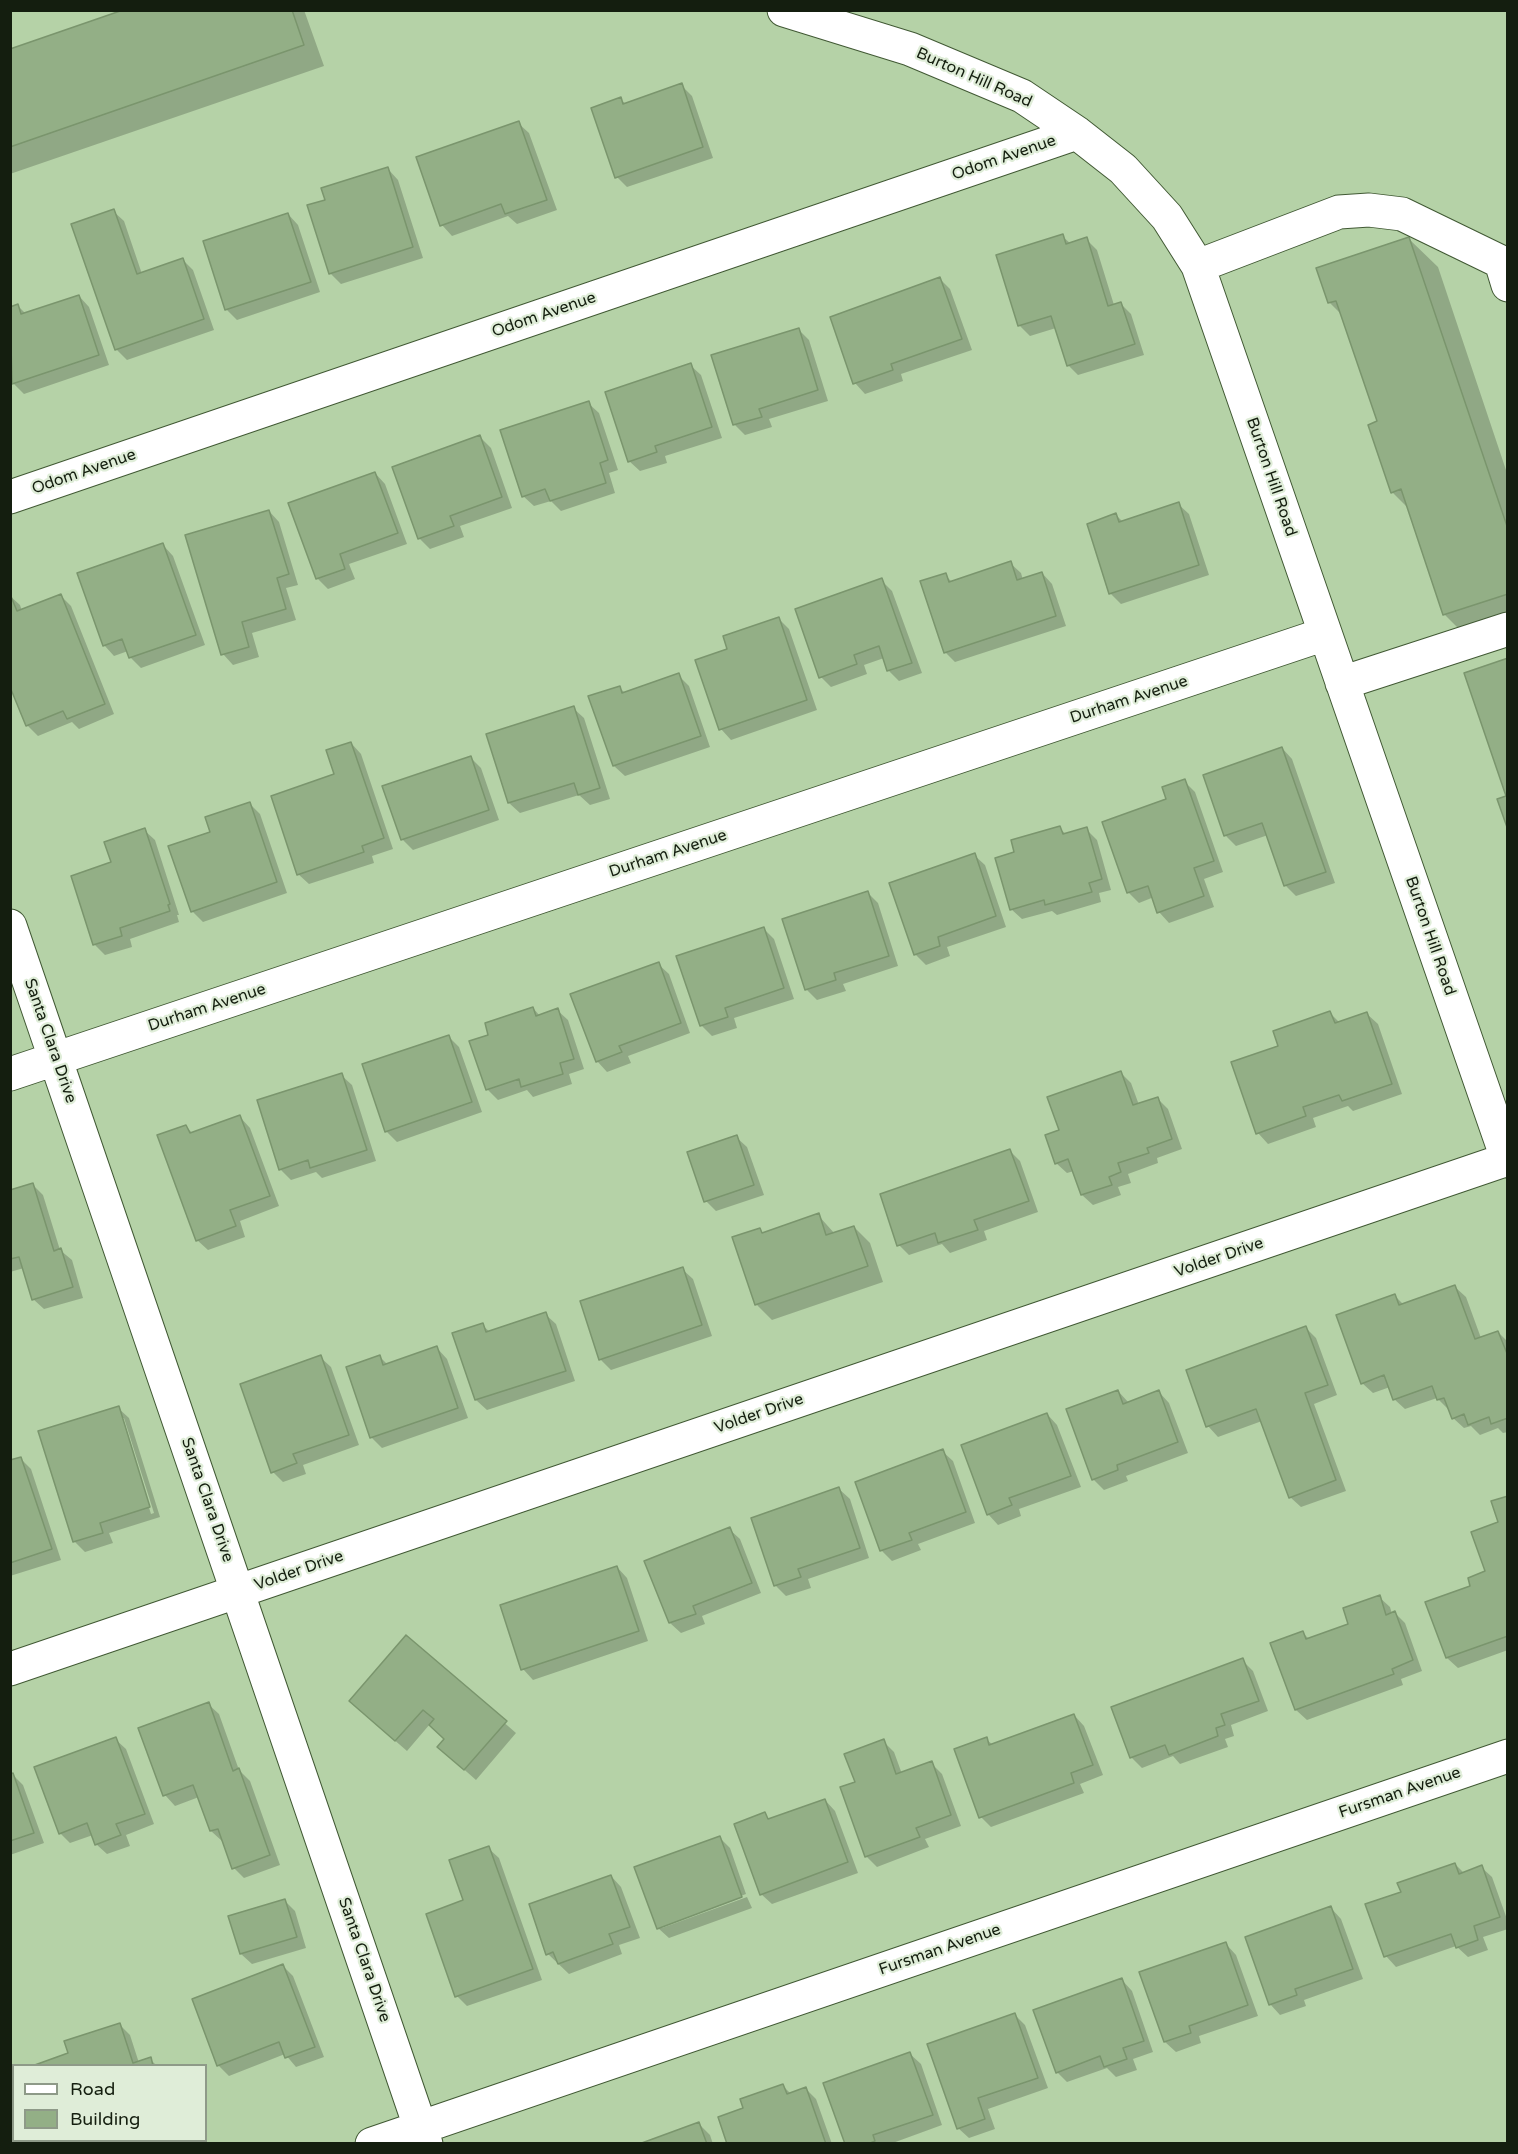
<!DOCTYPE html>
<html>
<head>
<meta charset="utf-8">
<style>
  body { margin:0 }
  #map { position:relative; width:1518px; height:2154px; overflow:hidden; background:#b5d2a7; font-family:"Varela Round",sans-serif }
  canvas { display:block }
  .frame { position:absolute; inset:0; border:12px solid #141e0f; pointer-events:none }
  .legend { position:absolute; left:12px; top:2064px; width:195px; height:78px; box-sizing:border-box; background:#dfedd8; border:2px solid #8e9a88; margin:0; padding:8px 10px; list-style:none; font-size:18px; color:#141e0f }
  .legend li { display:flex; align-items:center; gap:12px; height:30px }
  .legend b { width:30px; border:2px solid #8e9a88 }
</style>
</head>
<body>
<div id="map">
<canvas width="1518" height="2154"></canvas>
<div class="frame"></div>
<ul class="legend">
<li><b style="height:8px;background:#fff"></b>Road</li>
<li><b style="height:16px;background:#93af86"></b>Building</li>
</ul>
</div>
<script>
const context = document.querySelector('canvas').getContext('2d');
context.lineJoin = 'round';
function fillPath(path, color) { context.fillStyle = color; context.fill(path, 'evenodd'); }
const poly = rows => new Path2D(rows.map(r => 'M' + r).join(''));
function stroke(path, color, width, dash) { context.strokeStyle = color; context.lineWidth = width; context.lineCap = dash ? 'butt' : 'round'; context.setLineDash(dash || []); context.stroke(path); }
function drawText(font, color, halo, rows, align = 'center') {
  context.font = font + ' "Varela Round",sans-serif'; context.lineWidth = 4.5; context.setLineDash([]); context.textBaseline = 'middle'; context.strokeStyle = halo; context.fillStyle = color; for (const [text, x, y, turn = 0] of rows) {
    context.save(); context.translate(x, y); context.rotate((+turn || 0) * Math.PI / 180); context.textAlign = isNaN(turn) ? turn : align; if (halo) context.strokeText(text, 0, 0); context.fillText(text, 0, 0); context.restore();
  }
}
const shadow = poly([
  [128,10,304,10,324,66,10,174,10,51],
  [681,85,692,96,713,158,627,187,617,177,620,99,626,104],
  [518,123,529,133,557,210,517,224,508,216,452,236,442,225],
  [388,169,398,180,423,258,341,284,330,273,327,201],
  [113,211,124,221,142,274,183,260,193,270,214,330,127,360,116,349],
  [288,214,298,225,320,292,237,320,226,309],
  [1062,236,1071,244,1086,239,1097,250,1114,305,1121,304,1131,314,1144,355,1078,375,1068,365,1056,328,1030,336,1019,325],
  [1409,239,1438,267,1508,476,1508,632,1473,643,1445,615,1409,509,1392,492,1379,422,1343,316,1329,302],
  [940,279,950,289,972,350,901,374,903,381,865,394,855,383],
  [79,296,89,307,109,365,24,394,13,383,10,376,10,308,18,306,26,314],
  [799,330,809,340,828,401,769,419,772,427,745,435,735,425,713,356],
  [690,365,701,375,722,438,665,456,667,463,640,471,629,461],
  [588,403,599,413,618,470,609,473,615,493,561,511,551,501,534,506,523,496],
  [480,437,491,448,512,508,460,526,464,537,430,549,419,538],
  [375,473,385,484,407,544,349,564,355,579,328,589,317,578],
  [1178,504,1189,514,1209,575,1121,604,1110,593,1116,515,1123,522],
  [269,511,279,522,298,585,286,588,296,620,252,633,259,657,233,665,223,654],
  [163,545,173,556,205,645,141,668,130,657,128,651,114,656,104,645],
  [1010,563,1021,573,1023,580,1042,573,1052,584,1066,626,955,662,945,652,945,575,952,582],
  [881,580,892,591,922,673,899,681,889,671,884,658,864,665,867,674,831,687,821,677],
  [10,596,20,605,22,611,61,596,71,606,114,714,79,729,72,722,38,736,27,725],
  [778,618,789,629,817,710,731,740,721,729,729,650],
  [678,675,689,686,710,747,625,776,614,766,590,697,619,687,625,693],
  [573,708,584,718,610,799,590,805,579,795,520,813,509,803],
  [351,743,361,754,393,849,372,856,374,863,309,884,298,874,336,775],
  [1282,748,1292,759,1335,883,1296,896,1286,886,1268,835,1236,846,1226,836,1204,776],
  [470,757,481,768,499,820,413,850,402,839],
  [1184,781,1195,792,1223,872,1204,879,1214,907,1169,923,1159,912,1154,897,1139,903,1128,892,1168,800],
  [249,803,260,814,287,893,203,922,192,911,212,833],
  [1059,828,1067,835,1086,829,1097,840,1111,890,1099,893,1101,902,1057,915,1052,911,1022,919,1011,909,1016,853],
  [144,830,155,840,179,915,177,915,179,922,130,939,132,947,105,955,95,945,73,877,113,863],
  [974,855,985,865,1006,927,947,947,950,956,926,965,915,954],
  [868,893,878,903,898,966,843,984,846,991,817,1000,806,989],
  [764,929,774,939,794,999,734,1018,737,1028,712,1036,701,1025],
  [658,964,669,974,690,1033,628,1056,631,1063,607,1072,597,1061],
  [533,1008,540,1016,557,1010,568,1020,584,1069,569,1074,572,1084,533,1097,527,1090,498,1100,487,1089,490,1036],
  [1330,1013,1340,1023,1367,1014,1378,1024,1402,1094,1353,1111,1348,1106,1313,1118,1316,1127,1268,1144,1258,1133,1233,1062,1280,1047],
  [449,1037,459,1047,482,1112,397,1142,386,1131],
  [1121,1073,1131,1083,1139,1105,1158,1099,1168,1109,1182,1149,1157,1158,1158,1163,1128,1174,1131,1183,1118,1187,1121,1195,1093,1205,1082,1195,1074,1171,1067,1173,1056,1163,1060,1131],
  [341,1075,352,1085,376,1161,322,1178,316,1172,291,1180,280,1169],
  [240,1117,250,1128,279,1206,240,1221,245,1237,208,1250,197,1240,186,1126,193,1134],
  [736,1137,747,1147,764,1195,716,1211,706,1201],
  [1010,1151,1020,1161,1038,1212,984,1231,987,1240,950,1253,942,1244,909,1255,899,1245],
  [33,1185,43,1195,60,1250,72,1260,83,1298,44,1309,33,1299,24,1268,10,1272,10,1192],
  [818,1215,835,1234,854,1227,870,1243,883,1282,772,1320,757,1305,734,1238,759,1229,764,1234],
  [682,1269,693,1279,712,1336,611,1370,600,1359],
  [1455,1287,1466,1297,1481,1338,1498,1332,1508,1342,1508,1432,1503,1433,1498,1428,1480,1435,1471,1426,1464,1428,1453,1418,1450,1410,1449,1410,1437,1398,1405,1409,1394,1399,1390,1387,1373,1393,1362,1383,1394,1295,1404,1305],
  [545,1314,556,1324,575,1381,487,1410,476,1400,454,1334,482,1325,490,1332],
  [1305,1327,1316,1338,1337,1395,1314,1404,1346,1491,1301,1507,1290,1497,1262,1421,1218,1437,1208,1426],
  [437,1348,447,1359,468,1418,382,1448,371,1437,380,1357,388,1365],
  [320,1357,331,1367,359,1445,303,1465,306,1474,283,1482,273,1472],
  [1118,1391,1129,1403,1159,1392,1169,1403,1188,1453,1126,1476,1128,1481,1104,1490,1093,1479],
  [118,1408,129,1418,160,1517,109,1533,113,1543,85,1552,74,1541],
  [121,1418,124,1418,154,1513,151,1514],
  [1047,1414,1057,1425,1081,1487,1019,1509,1021,1516,998,1525,988,1514],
  [942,1451,953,1461,975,1523,918,1544,921,1550,892,1561,882,1551,857,1482],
  [21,1459,31,1469,61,1560,10,1576,10,1497],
  [839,1489,850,1499,869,1558,808,1579,811,1588,786,1596,776,1586,752,1518],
  [1508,1497,1508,1650,1458,1668,1447,1658,1427,1603,1472,1587,1487,1572],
  [729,1529,740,1539,761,1593,702,1616,705,1624,681,1633,670,1623],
  [617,1567,627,1578,648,1641,533,1680,523,1669],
  [1379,1597,1390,1607,1392,1614,1395,1613,1405,1623,1422,1671,1401,1679,1403,1685,1307,1720,1296,1710,1272,1644,1303,1633,1309,1639,1350,1625],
  [406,1637,516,1733,476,1780,450,1757,446,1739,430,1724,407,1751,361,1711],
  [1242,1660,1253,1671,1268,1711,1231,1725,1234,1736,1225,1739,1228,1747,1180,1764,1173,1756,1142,1768,1131,1757],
  [208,1704,219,1714,239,1770,250,1781,280,1865,244,1878,234,1868,224,1840,222,1841,211,1831,199,1797,175,1806,165,1795],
  [1074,1715,1084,1726,1103,1775,1080,1784,1084,1793,991,1827,981,1817,986,1739,993,1745],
  [115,1739,126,1749,154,1824,126,1835,130,1846,107,1854,96,1844,93,1835,70,1843,60,1833],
  [883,1741,894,1752,902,1774,931,1763,942,1774,961,1826,925,1839,929,1847,877,1867,866,1856,857,1783],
  [10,1775,13,1775,23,1785,44,1843,10,1855],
  [825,1800,835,1811,858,1873,772,1904,761,1894,764,1814,770,1820],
  [719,1837,730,1848,746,1894,662,1925,662,1928,747,1897,752,1908,669,1938,658,1928],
  [488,1848,499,1858,542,1980,467,2006,457,1996,465,1901],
  [1455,1864,1464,1873,1481,1867,1492,1877,1508,1922,1508,1929,1483,1937,1488,1950,1468,1957,1456,1946,1396,1967,1386,1956,1402,1893],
  [611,1876,621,1887,640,1938,619,1945,622,1954,569,1974,548,1954],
  [285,1901,295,1911,306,1948,252,1964,241,1954,230,1917],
  [1331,1908,1341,1919,1363,1979,1304,2000,1306,2006,1280,2015,1270,2004],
  [1226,1944,1236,1955,1258,2016,1199,2036,1201,2043,1176,2052,1165,2042],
  [283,1966,293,1976,324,2057,296,2067,285,2054,229,2076,218,2065],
  [1122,1980,1132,1991,1153,2052,1133,2059,1137,2070,1116,2077,1107,2068,1067,2082,1057,2072],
  [1015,2015,1025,2025,1048,2088,988,2109,995,2129,969,2138,958,2128],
  [120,2025,130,2035,139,2063,150,2059,157,2066,36,2066,70,2054],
  [910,2054,921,2064,942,2125,890,2144,846,2144],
  [783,2086,791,2094,806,2089,816,2099,832,2144,729,2144,745,2109],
  [10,2094,14,2097,14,2140,28,2140,29,2144,10,2144],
  [699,2124,710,2135,713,2144,644,2144],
  [61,2140,82,2140,73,2144,64,2144]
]);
const building = poly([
  [123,10,292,10,304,45,10,147,10,49,123,10],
  [682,83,703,147,615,178,591,108,621,97,623,104,682,83],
  [519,121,547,200,505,214,501,204,440,226,416,157,519,121],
  [388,167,413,247,329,274,307,205,325,200,321,188,388,167],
  [114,209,137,274,183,258,204,319,115,350,71,224,114,209],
  [288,213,311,282,225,310,203,241,288,213],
  [1063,234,1066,244,1087,237,1108,306,1121,302,1135,344,1067,366,1051,316,1018,326,996,255,1063,234],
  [1409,237,1508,529,1508,594,1443,615,1401,489,1391,493,1368,425,1377,421,1336,301,1328,303,1316,268,1409,237],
  [940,277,962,339,891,364,893,370,853,384,830,317,940,277],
  [79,295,99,355,12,384,10,307,18,304,21,314,79,295],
  [799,328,818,390,759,409,762,417,733,425,711,355,799,328],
  [691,363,712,427,655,446,657,452,628,462,605,392,691,363],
  [589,401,608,460,600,463,606,483,550,501,545,489,522,497,500,430,589,401],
  [480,435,502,497,450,516,454,526,418,539,392,467,480,435],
  [375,472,398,533,340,554,345,569,316,579,288,503,375,472],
  [1179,502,1199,565,1109,594,1087,524,1116,513,1119,522,1179,502],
  [269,510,289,574,277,578,286,609,242,622,249,647,221,655,185,535,269,510],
  [163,543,196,635,129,658,122,639,103,646,77,573,163,543],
  [1011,561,1017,580,1042,572,1056,616,944,653,920,581,946,573,949,582,1011,561],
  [882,578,912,663,887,671,879,646,854,655,857,664,819,678,795,609,882,578],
  [10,594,17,611,61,594,105,704,67,719,63,711,26,726,10,687,10,594],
  [779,617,807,700,719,730,695,660,727,649,723,636,779,617],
  [1508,658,1508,830,1497,799,1506,796,1464,673,1508,658],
  [679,673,701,736,613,766,588,696,620,686,622,693,679,673],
  [574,706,600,788,578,795,574,783,508,803,486,734,574,706],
  [351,742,384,838,362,846,364,852,297,875,271,796,334,774,326,750,351,742],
  [1282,747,1326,872,1284,886,1262,823,1224,836,1203,775,1282,747],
  [471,756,489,810,401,840,382,786,471,756],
  [1185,779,1214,861,1194,868,1204,896,1157,913,1148,886,1127,893,1102,822,1166,799,1162,787,1185,779],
  [250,802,277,882,191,912,168,846,210,832,205,817,250,802],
  [1060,826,1063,834,1087,827,1102,879,1089,883,1092,892,1045,905,1044,900,1010,910,995,858,1014,852,1011,840,1060,826],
  [145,828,170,904,168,905,170,911,120,928,122,936,93,945,71,876,111,862,104,842,145,828],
  [975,853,996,916,938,937,940,946,914,955,889,883,975,853],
  [868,891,889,956,834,973,836,980,805,990,782,919,868,891],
  [764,927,784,988,725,1008,728,1017,700,1026,676,956,764,927],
  [659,962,681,1023,619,1046,622,1052,596,1062,570,994,659,962],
  [533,1007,536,1016,558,1008,574,1059,560,1063,563,1074,521,1087,519,1079,486,1090,469,1041,488,1035,485,1023,533,1007],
  [1330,1011,1335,1023,1367,1012,1392,1084,1342,1101,1339,1095,1303,1107,1306,1116,1256,1134,1231,1062,1278,1046,1273,1031,1330,1011],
  [449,1035,472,1102,385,1132,362,1064,449,1035],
  [1121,1071,1133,1105,1158,1097,1172,1139,1147,1148,1149,1153,1118,1163,1121,1172,1109,1177,1112,1185,1081,1195,1068,1159,1055,1164,1045,1135,1059,1130,1047,1097,1121,1071],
  [342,1073,367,1150,310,1168,308,1160,279,1170,257,1100,342,1073],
  [240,1115,270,1196,230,1210,236,1226,196,1241,157,1135,186,1125,190,1133,240,1115],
  [737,1135,754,1185,704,1202,687,1152,737,1135],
  [1010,1149,1029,1201,974,1220,978,1230,938,1243,935,1233,897,1246,880,1194,1010,1149],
  [33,1183,54,1251,61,1248,73,1287,32,1300,19,1257,10,1259,10,1190,33,1183],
  [819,1213,826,1235,854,1226,868,1266,755,1305,732,1237,760,1228,762,1233,819,1213],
  [683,1267,702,1325,599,1360,580,1301,683,1267],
  [1455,1285,1475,1339,1498,1331,1508,1356,1508,1418,1491,1424,1489,1417,1468,1425,1464,1414,1452,1419,1444,1398,1437,1400,1432,1386,1393,1400,1384,1375,1361,1384,1336,1315,1395,1294,1399,1305,1455,1285],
  [546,1312,566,1371,475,1400,452,1333,483,1323,486,1332,546,1312],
  [1306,1326,1328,1385,1305,1393,1336,1480,1289,1498,1256,1409,1206,1427,1186,1370,1306,1326],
  [437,1346,458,1408,370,1438,346,1367,380,1355,383,1365,437,1346],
  [321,1355,349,1435,293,1454,297,1463,271,1473,240,1384,321,1355],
  [1118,1390,1123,1404,1159,1390,1178,1442,1117,1465,1118,1470,1092,1480,1066,1409,1118,1390],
  [119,1406,150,1507,100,1523,103,1533,73,1542,38,1431,119,1406],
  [1047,1413,1071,1476,1009,1498,1012,1505,987,1515,961,1445,1047,1413],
  [943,1449,966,1512,909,1533,912,1540,880,1551,855,1482,943,1449],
  [21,1457,52,1549,10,1563,10,1460,21,1457],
  [839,1487,860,1548,798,1569,801,1577,774,1586,751,1518,839,1487],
  [1508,1496,1508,1636,1446,1658,1425,1602,1470,1586,1468,1578,1485,1571,1471,1532,1498,1522,1491,1501,1508,1496],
  [730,1527,752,1583,693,1606,696,1614,669,1623,644,1561,730,1527],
  [617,1566,639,1631,521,1670,500,1605,617,1566],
  [1380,1595,1386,1615,1395,1611,1413,1660,1392,1669,1394,1674,1295,1710,1270,1643,1303,1631,1306,1639,1348,1624,1343,1608,1380,1595],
  [406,1635,507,1721,464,1770,437,1747,444,1739,429,1725,434,1719,423,1710,395,1741,349,1701,406,1635],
  [1243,1658,1259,1701,1221,1714,1225,1725,1216,1728,1218,1736,1169,1755,1165,1745,1130,1758,1111,1707,1243,1658],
  [209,1702,233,1771,239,1768,270,1855,232,1869,218,1829,210,1831,193,1785,163,1796,138,1728,209,1702],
  [1074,1714,1093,1765,1071,1773,1074,1783,979,1818,954,1749,987,1737,989,1745,1074,1714],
  [116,1737,145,1814,116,1824,121,1835,95,1845,87,1823,59,1834,34,1767,116,1737],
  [884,1739,896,1774,932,1761,951,1815,916,1828,920,1837,865,1857,840,1787,855,1782,844,1754,884,1739],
  [13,1773,34,1833,10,1841,10,1774,13,1773],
  [825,1799,848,1862,760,1895,734,1824,765,1812,768,1819,825,1799],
  [720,1836,742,1897,657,1929,634,1867,720,1836],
  [489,1846,533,1969,455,1997,426,1914,463,1900,449,1860,489,1846],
  [1455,1863,1459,1874,1482,1865,1500,1917,1474,1926,1478,1940,1456,1948,1451,1934,1384,1957,1365,1904,1401,1892,1397,1883,1455,1863],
  [611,1875,630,1927,609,1934,613,1944,558,1964,553,1952,546,1955,529,1904,611,1875],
  [285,1899,297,1937,240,1954,228,1916,285,1899],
  [1331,1906,1353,1969,1295,1989,1297,1995,1269,2005,1245,1937,1331,1906],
  [1226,1942,1248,2005,1189,2026,1191,2033,1164,2042,1139,1972,1226,1942],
  [283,1964,315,2047,285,2058,279,2042,217,2066,192,1999,283,1964],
  [1122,1978,1144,2041,1123,2048,1127,2059,1104,2067,1100,2056,1056,2073,1033,2010,1122,1978],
  [1015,2013,1038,2078,978,2098,985,2119,957,2129,927,2044,1015,2013],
  [120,2023,133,2063,151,2057,153,2066,32,2066,68,2053,64,2041,120,2023],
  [910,2052,933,2115,873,2135,875,2141,868,2144,845,2144,823,2083,910,2052],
  [783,2084,787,2094,806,2087,826,2144,727,2144,718,2117,743,2108,740,2099,783,2084],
  [10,2108,14,2117,14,2140,21,2140,22,2144,10,2144,10,2108],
  [699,2122,707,2144,639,2144,699,2122]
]);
const minor = poly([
  [784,10,910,49,1022,96,1077,133,1123,169,1167,217,1198,266,1508,1161],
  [1198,266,1339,212,1369,210,1402,214,1501,262,1508,285],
  [10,497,1077,133],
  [1342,683,1508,629],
  [10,926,426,2144],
  [10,1074,1325,634],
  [10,1669,1508,1159],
  [372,2144,1508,1756]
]);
const streetNames = [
  ["Burton Hill Road",974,78,24],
  ["Odom Avenue",1004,158,-19],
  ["Odom Avenue",544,315,-19],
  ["Odom Avenue",84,472,-19],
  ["Burton Hill Road",1271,477,71],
  ["Durham Avenue",1129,700,-18],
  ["Durham Avenue",668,854,-18],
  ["Burton Hill Road",1430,936,71],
  ["Durham Avenue",207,1008,-18],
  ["Santa Clara Drive",50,1041,71],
  ["Volder Drive",1219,1258,-19],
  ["Volder Drive",759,1414,-19],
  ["Santa Clara Drive",207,1500,71],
  ["Volder Drive",299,1571,-19],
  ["Fursman Avenue",1400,1793,-19],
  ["Fursman Avenue",940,1950,-19],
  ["Santa Clara Drive",364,1960,71]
];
fillPath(shadow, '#0003');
fillPath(building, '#93af86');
stroke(building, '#7a956d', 1.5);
stroke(minor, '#415934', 35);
stroke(minor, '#fff', 33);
drawText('16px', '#141e0f', '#dfedd8', streetNames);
</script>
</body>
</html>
